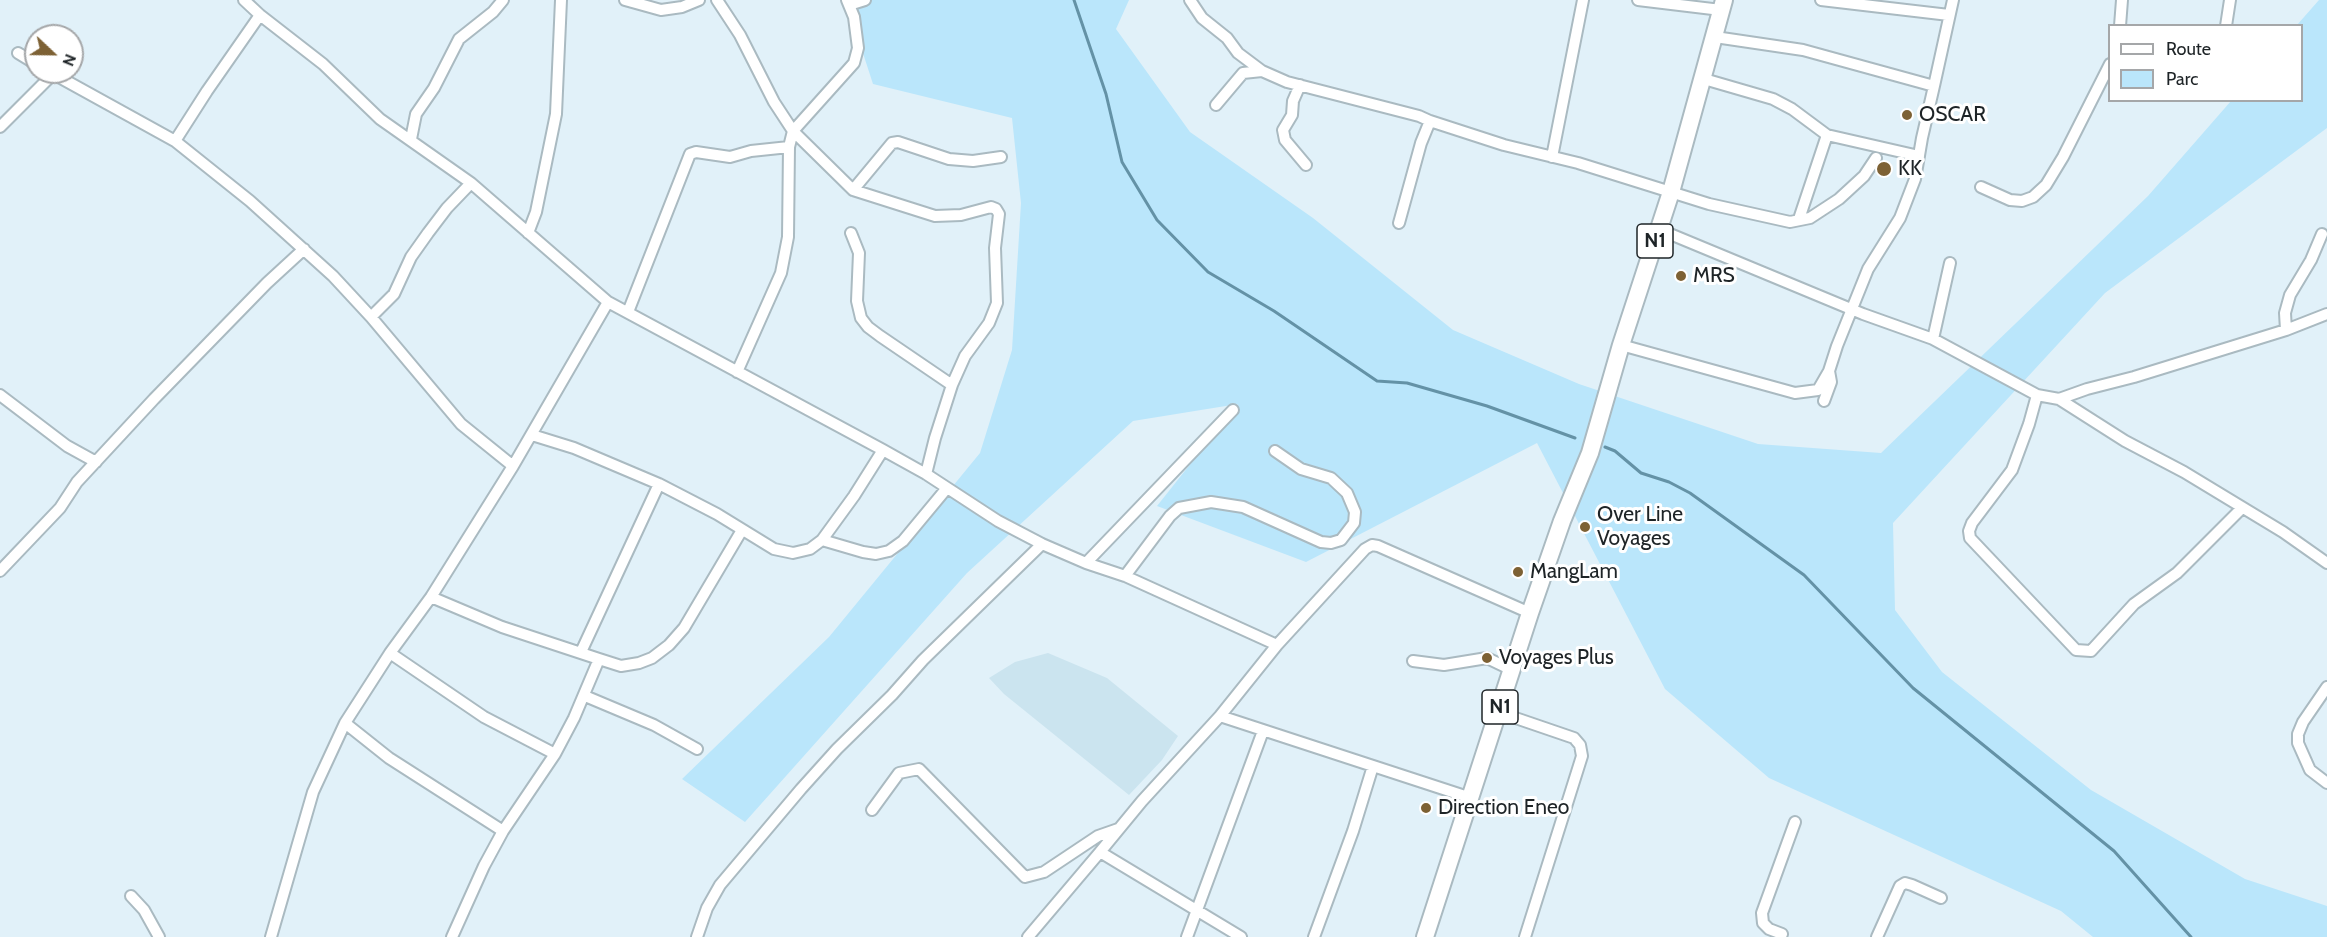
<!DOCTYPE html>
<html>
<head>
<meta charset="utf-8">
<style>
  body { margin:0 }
  #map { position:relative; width:2327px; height:937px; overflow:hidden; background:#e1f1f9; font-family:Cabin,sans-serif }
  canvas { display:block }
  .legend { position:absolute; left:2108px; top:24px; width:195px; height:78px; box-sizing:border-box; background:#fff; border:2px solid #a5a7a9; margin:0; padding:8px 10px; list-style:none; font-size:18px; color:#1e2427 }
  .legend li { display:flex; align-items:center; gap:12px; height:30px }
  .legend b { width:30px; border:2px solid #a5a7a9 }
  .north { position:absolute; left:24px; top:24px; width:60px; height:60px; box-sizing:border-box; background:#fff; border:2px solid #a5a7a9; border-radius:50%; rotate:112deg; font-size:16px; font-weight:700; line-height:24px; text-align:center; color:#1e2427 }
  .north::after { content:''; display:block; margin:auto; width:21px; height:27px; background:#7d6134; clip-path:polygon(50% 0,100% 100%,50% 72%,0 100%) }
</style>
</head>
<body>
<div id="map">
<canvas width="2327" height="937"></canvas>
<ul class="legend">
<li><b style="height:8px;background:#fff"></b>Route</li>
<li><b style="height:16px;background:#bae6fb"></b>Parc</li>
</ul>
<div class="north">N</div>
</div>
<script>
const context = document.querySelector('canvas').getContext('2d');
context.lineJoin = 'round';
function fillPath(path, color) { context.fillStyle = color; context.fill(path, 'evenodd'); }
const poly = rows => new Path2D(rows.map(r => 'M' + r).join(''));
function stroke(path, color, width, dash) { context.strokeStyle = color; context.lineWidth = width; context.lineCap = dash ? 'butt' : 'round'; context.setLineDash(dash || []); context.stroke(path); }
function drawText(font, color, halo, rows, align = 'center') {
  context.font = font + ' Cabin,sans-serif'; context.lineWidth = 6; context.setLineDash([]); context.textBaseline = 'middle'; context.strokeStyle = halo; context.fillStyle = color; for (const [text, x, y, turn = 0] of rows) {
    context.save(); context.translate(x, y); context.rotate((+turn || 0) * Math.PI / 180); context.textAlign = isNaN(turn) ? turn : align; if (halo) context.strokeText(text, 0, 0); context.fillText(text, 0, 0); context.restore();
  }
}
const built = poly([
  [1048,653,1107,678,1178,736,1162,760,1129,795,1004,694,989,678,1015,662]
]);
const green = poly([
  [854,0,1129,0,1116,29,1190,132,1313,218,1453,330,1579,384,1758,444,1881,453,2148,196,2231,101,2302,100,2302,26,2297,25,2319,0,2327,0,2327,128,2105,293,1893,523,1895,610,1942,672,2091,790,2245,879,2327,906,2327,937,2093,937,2061,911,1769,778,1665,689,1537,443,1306,562,1157,506,1238,404,1133,421,967,573,745,822,682,779,829,637,980,453,1012,350,1021,203,1012,118,873,84,847,4]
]);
const stream = poly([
  [1074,0,1106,94,1122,162,1157,220,1208,272,1274,311,1377,381,1407,383,1487,406,1575,438],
  [1605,447,1615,451,1641,473,1669,482,1690,493,1804,575,1913,688,2114,851,2191,937]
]);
const minor = poly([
  [244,0,260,15,323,64,380,119,471,183,608,302,883,450,926,474,998,521,1042,544,1086,563,1125,576,1277,645],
  [625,0,661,10,682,7,699,0],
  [717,0,740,35,774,102,793,131,853,190,935,216,961,215,991,207,996,209,999,214,995,248,997,303,989,323,965,356,952,385,935,438,926,474],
  [1190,0,1202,18,1227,38,1238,53,1262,71,1287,82,1419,116,1430,121,1504,145,1578,163,1709,204,1790,222,1810,218,1839,199,1864,176,1876,158],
  [1638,0,1721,10],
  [1821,0,1949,15],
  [849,5,865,0],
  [2120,26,2122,0],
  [2226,26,2230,0],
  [1715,37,1803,50,1934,86,1953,0],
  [18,53,36,64],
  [50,72,175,141,250,201,333,276,371,317,461,424,513,466],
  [1704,79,1773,99,1792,109,1827,135,1919,156],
  [1300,85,1293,101,1292,115,1283,130,1285,140,1306,165],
  [1216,105,1243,73,1262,71],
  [0,127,53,74],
  [411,139,416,114,434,88,459,39,493,12,503,0],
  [175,141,207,91,260,15],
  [1552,157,1583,0],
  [1981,187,2010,200,2022,201,2033,197,2046,185,2063,157,2110,64],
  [853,190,892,143,898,142,949,159,973,161,1001,157],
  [1799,219,1827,135],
  [1399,223,1421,143,1430,121],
  [1658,229,1863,314,1933,339,2037,395,2059,399,2087,389,2134,377,2286,330,2327,314],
  [528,233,536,212,556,114,561,0],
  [851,233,859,253,857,301,861,318,868,327,880,336,952,385],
  [628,312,690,154,696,152,730,157,751,151,789,147],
  [371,317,394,294,411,257,428,233,447,208,471,183],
  [2286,330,2285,313,2290,295,2311,260,2322,234],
  [1933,339,1950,263],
  [1621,345,1795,393,1818,390,1829,371,1837,346,1868,269,1900,218,1915,179,1922,138,1934,86],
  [737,372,781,273,788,237,789,147,793,131,854,63,858,48,854,17,847,0],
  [0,395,67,446,96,462],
  [2037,395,2029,424,2012,470,1972,523,1969,531,1970,538,2076,650,2091,651,2134,604,2177,573,2242,508],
  [2059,399,2125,441,2184,472,2283,532,2327,563],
  [1824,401,1831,382,1829,371],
  [532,435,574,448,659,484,717,514,774,549,793,553,810,549,822,540,854,496,883,450],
  [822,540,863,552,876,554,889,551,903,541,947,488],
  [1086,563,1233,410],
  [0,571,60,508,77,482,154,399,267,283,304,249],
  [1125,576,1170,516,1179,508,1211,502,1243,507,1321,542,1331,543,1341,540,1354,523,1355,512,1347,493,1331,478,1301,469,1275,451],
  [431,597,502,627,599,659,621,666,639,663,652,658,669,645,684,628,742,530],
  [581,652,659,484],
  [390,653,484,717,555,754],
  [1413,661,1444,665,1487,658,1512,670],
  [2327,687,2303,722,2298,734,2298,743,2310,770,2327,783],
  [585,696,654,725,697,749],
  [1498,712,1574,738,1580,745,1582,756,1525,937],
  [1220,716,1471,798],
  [345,723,389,758,503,831],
  [872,810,899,773,919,769,1025,877,1044,872,1098,836,1118,829],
  [131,896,144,910,159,937],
  [1782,934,1769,929,1763,923,1762,913,1795,822],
  [271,937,313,792,345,723,390,653,431,597,513,466,608,302],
  [452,937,484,866,503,831,555,754,574,718,599,659],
  [697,937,707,908,720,885,801,789,837,749,892,695,923,660,1042,544],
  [1028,937,1100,852],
  [1187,937,1263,731],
  [1241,937,1100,852,1142,801,1220,716,1277,645,1365,549,1372,545,1378,546,1530,613],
  [1314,937,1353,831,1373,766],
  [1877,937,1900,886,1905,883,1912,885,1941,898]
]);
const highway = poly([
  [1425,937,1530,613,1562,521,1590,453,1621,345,1671,192,1724,0]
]);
const markers = [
  [1907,115,6,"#7d6134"],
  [1884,169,8,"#7d6134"],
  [1681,276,6,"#7d6134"],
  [1585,527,6,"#7d6134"],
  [1518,572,6,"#7d6134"],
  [1487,658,6,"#7d6134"],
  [1426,808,6,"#7d6134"]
];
const shields = [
  [1655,241,36],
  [1500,707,36]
];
const shieldNames = [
  ["N1",1655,241],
  ["N1",1500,707]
];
const poiNames = [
  ["OSCAR",1919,115],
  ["KK",1898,169],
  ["MRS",1693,276],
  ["Over Line",1597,515],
  ["Voyages",1597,539],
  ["MangLam",1530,572],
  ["Voyages Plus",1499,658],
  ["Direction Eneo",1438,808]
];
fillPath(built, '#cbe4ef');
fillPath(green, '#bae6fb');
stroke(stream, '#6492a6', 3);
stroke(minor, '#aabac1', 14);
stroke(highway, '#aabac1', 20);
stroke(minor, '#fff', 10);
stroke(highway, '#fff', 16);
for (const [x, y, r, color] of markers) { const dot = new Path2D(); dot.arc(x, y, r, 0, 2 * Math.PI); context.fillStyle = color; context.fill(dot); stroke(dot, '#fff', 2); }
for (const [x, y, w] of shields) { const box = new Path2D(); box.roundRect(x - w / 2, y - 17, w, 34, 4.5); context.fillStyle = '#fff'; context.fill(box); stroke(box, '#1e2427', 1.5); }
drawText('bold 20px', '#1e2427', null, shieldNames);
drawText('21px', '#1e2427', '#fff', poiNames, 'left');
</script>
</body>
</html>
